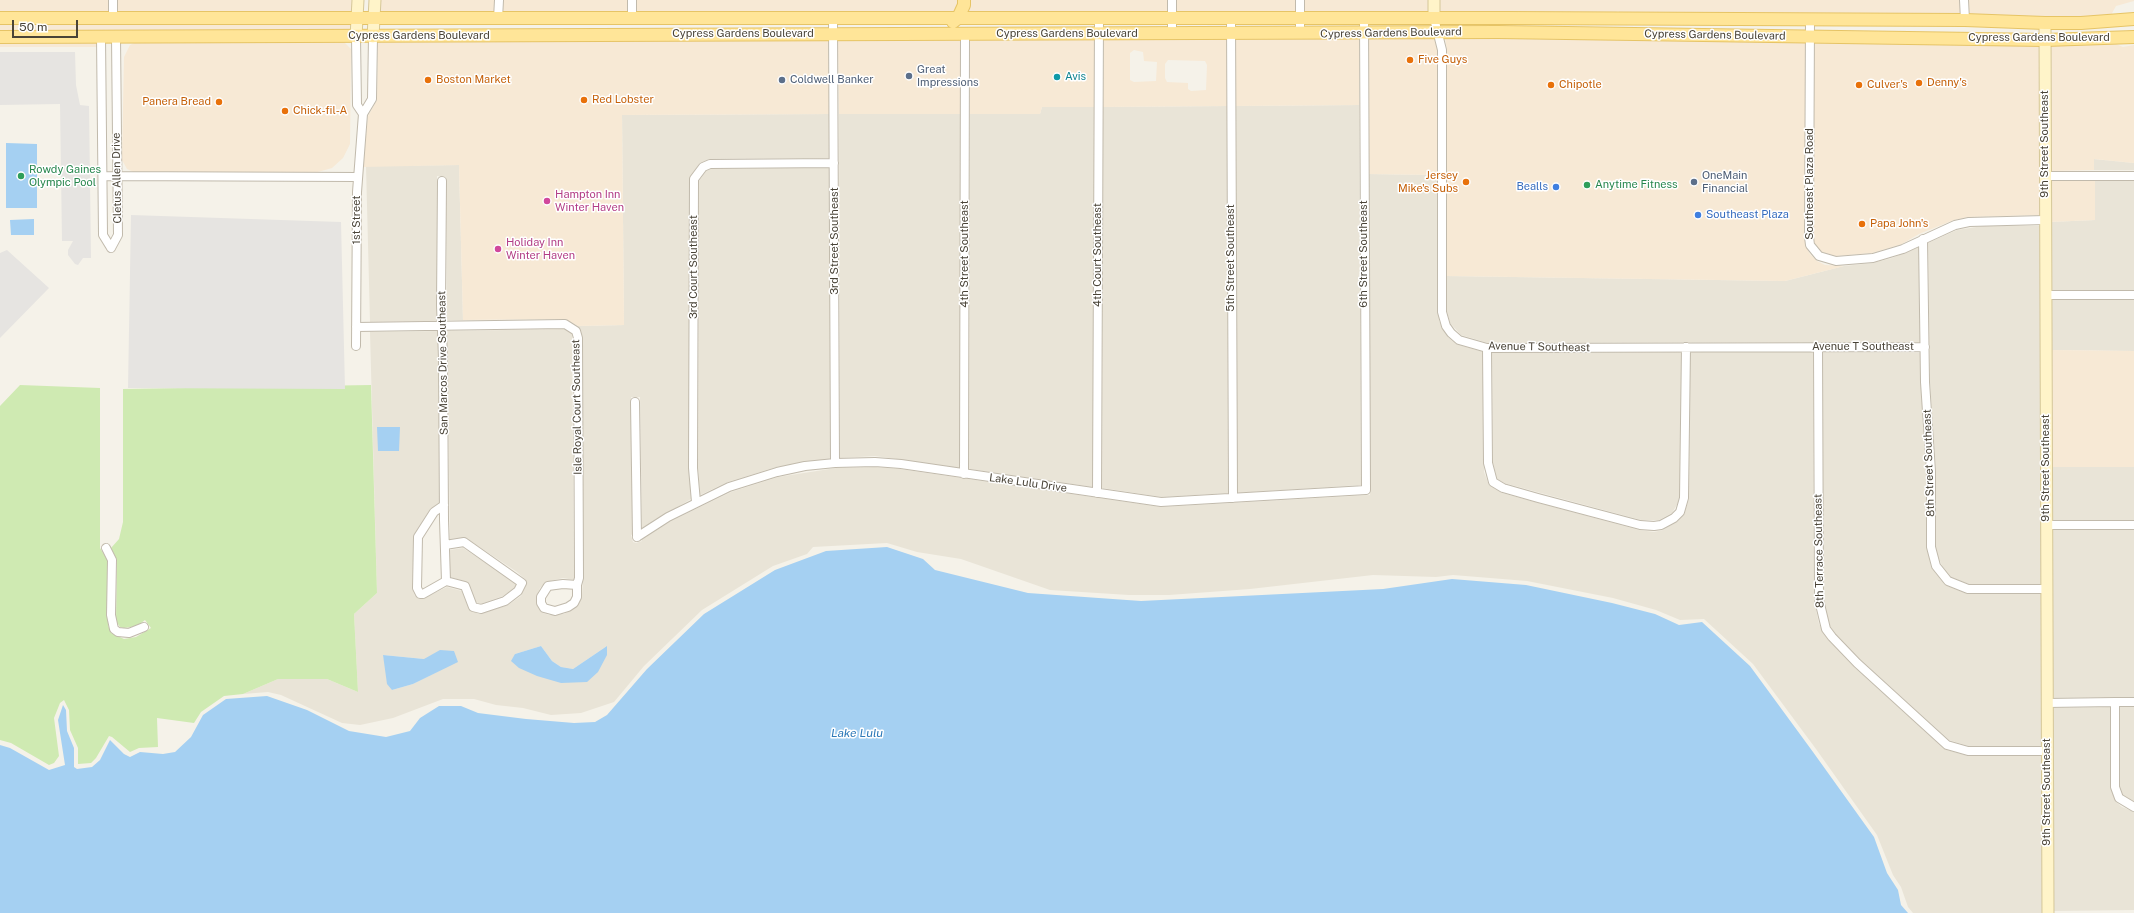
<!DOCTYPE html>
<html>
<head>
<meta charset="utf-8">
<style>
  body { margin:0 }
  #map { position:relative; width:2134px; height:913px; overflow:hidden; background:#f5f2e9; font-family:"Public Sans",sans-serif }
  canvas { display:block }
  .scale { position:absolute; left:12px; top:20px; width:66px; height:18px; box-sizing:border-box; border:2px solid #494337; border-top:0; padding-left:5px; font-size:12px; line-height:14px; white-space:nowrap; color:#494337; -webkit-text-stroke:3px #fff; paint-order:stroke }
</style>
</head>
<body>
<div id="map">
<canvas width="2134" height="913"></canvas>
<div class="scale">50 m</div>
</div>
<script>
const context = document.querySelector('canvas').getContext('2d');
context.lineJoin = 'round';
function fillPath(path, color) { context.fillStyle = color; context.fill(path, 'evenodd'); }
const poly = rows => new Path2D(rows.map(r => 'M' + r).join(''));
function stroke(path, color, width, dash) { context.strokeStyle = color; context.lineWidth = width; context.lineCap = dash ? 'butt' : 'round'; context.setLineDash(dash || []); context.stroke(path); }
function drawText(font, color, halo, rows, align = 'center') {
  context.font = font + ' "Public Sans",sans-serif'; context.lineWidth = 3; context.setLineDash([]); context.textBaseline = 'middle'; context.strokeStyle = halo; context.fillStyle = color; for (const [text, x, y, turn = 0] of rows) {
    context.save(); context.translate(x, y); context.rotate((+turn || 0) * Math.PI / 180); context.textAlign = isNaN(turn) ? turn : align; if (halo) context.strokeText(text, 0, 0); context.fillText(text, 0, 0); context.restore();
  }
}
const residential = poly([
  [1359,105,1361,485,1237,493,1236,106],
  [1227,106,1228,493,1162,497,1102,488,1103,107],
  [1042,107,1094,107,1093,487,969,469,970,114,1040,114],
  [830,114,830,158,710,159,700,163,691,176,689,186,689,468,691,499,642,528,640,397,631,397,633,534,631,535,633,542,636,543,642,541,642,539,669,522,731,492,778,477,836,468,875,467,900,469,1161,507,1370,495,1369,174,1438,175,1439,321,1448,337,1456,344,1483,352,1484,472,1489,485,1502,493,1639,530,1654,532,1663,530,1678,521,1684,514,1689,499,1690,352,1813,352,1814,600,1819,624,1829,641,1854,667,1944,749,1968,756,2042,756,2044,913,1913,913,1908,907,1901,887,1893,875,1877,835,1816,749,1753,664,1704,619,1680,620,1656,610,1613,598,1527,581,1453,575,1436,577,1373,575,1250,589,1169,595,1129,595,1050,590,961,559,917,552,887,543,813,547,807,554,773,566,702,610,644,666,614,702,581,713,551,715,523,708,496,705,474,699,443,699,393,718,360,725,342,723,281,695,268,692,243,694,278,679,327,679,358,692,354,614,377,593,370,332,438,331,440,502,430,509,414,535,412,589,415,596,422,599,447,587,462,591,469,609,479,614,508,605,521,596,526,586,525,579,517,572,466,538,450,539,447,331,564,329,572,334,574,578,574,580,563,578,547,582,540,588,536,597,538,607,543,613,549,615,564,614,576,607,582,595,583,578,582,338,578,326,624,325,622,115],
  [541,646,552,661,561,667,573,669,607,646,561,683,515,654],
  [383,655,424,659,458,661,413,684,392,690],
  [839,114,961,114,960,468,875,456,840,458],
  [2094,159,2134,163,2134,170,2094,170],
  [459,165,463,320,447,320,446,177,437,176,437,321,370,322,366,166],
  [771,168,830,168,831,459,776,467,728,482,700,495,698,468,699,181,706,171,710,169],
  [2095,181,2134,181,2134,290,2050,290,2049,222,2095,220],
  [1983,226,2040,226,2042,584,1969,584,1963,582,1950,577,1944,570,1936,552,1936,471,1930,382,1928,243,1957,230],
  [1919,247,1920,342,1488,343,1461,335,1450,323,1447,312,1447,276,1785,281,1844,266,1873,263,1892,258],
  [2050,300,2134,300,2134,351,2052,350,2052,467,2134,467,2134,520,2051,520],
  [1681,352,1681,491,1678,503,1672,513,1659,520,1641,520,1504,483,1497,479,1493,463,1492,353],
  [1822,352,1920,353,1923,430,1927,471,1927,547,1931,567,1945,585,1967,594,2042,594,2042,746,1968,746,1949,740,1860,659,1835,634,1830,626,1823,600],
  [2051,530,2134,530,2134,697,2052,698],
  [463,548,512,580,516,584,515,588,503,596,480,604,476,602,466,582,450,577,450,550],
  [2111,707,2111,789,2116,802,2122,807,2134,812,2134,910,2053,911,2052,708],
  [2120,707,2134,707,2134,802,2123,795,2120,786]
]);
const commercial = poly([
  [0,0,108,0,109,13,0,13],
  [118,0,353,0,352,13,118,13],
  [378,0,494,0,494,13,378,13],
  [503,0,628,0,627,13,566,12,503,13],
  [637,0,960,0,955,13,636,13],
  [969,0,1167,0,1167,13,965,13],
  [1176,0,1296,0,1295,13,1176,13],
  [1305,0,1429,0,1429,13,1305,13],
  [1438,0,1960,0,1960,15,1620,13,1618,11,1616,13,1438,13],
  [1969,0,2134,0,2134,1,2116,6,2111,15,2045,18,1969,15],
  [0,23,352,23,352,31,0,32],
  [1445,37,1805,41,1805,245,1810,254,1817,261,1825,265,1844,266,1785,281,1447,276,1447,50],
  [1227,38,1227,106,1103,107,1104,39],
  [1134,50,1143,52,1144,61,1157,62,1156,81,1134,82,1130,80,1130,53],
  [1168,60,1205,61,1207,65,1206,90,1191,91,1188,89,1188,83,1167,82,1165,78,1165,64],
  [1236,38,1359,39,1359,105,1236,106],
  [1435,38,1438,50,1438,175,1369,174,1368,39],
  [828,39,830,114,622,115,624,325,578,326,565,319,463,320,459,165,363,167,368,116,377,100,378,42],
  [838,39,961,39,961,114,839,114],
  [970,39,1095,39,1094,107,1042,107,1040,114,970,114],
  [141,40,344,42,351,49,350,144,343,158,332,168,318,172,136,173,127,169,122,160,124,57,130,45],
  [1814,41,1916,42,1919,44,1920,42,2040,45,2040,215,1968,217,1954,220,1919,234,1902,244,1872,253,1836,256,1822,252,1814,243,1813,237],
  [0,42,97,42,97,47,0,47],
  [2116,44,2123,47,2134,45,2134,163,2094,159,2094,170,2049,171,2050,45],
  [2049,181,2095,181,2095,220,2049,222],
  [2052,350,2134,351,2134,467,2052,467]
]);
const green = poly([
  [20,385,100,388,100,548,108,561,108,625,111,633,124,639,136,637,151,628,145,620,137,626,124,628,120,627,116,621,117,560,111,548,119,539,123,522,123,389,371,385,377,593,354,614,358,692,327,679,278,679,243,694,224,696,201,712,194,723,157,718,158,747,139,748,130,752,112,737,109,736,96,758,91,763,78,764,78,748,70,730,69,710,64,700,60,703,54,718,59,756,54,763,49,765,11,743,0,740,0,406]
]);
const parking = poly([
  [0,52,75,52,76,85,80,105,89,106,91,258,83,258,78,265,75,264,68,255,68,250,73,241,62,241,60,104,0,105],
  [131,215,341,222,345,389,128,388],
  [7,250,49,288,0,338,0,253]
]);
const water = poly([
  [6,143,37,144,37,208,6,208],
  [34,219,34,235,11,235,10,220],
  [377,427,400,427,399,451,378,451],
  [887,547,923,559,935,570,1028,593,1141,601,1383,589,1452,579,1526,585,1612,603,1655,614,1679,625,1702,622,1750,666,1813,752,1874,837,1887,873,1898,890,1901,905,1908,913,0,913,0,745,10,748,49,770,65,765,58,720,63,705,66,710,67,731,74,748,74,767,77,769,92,767,100,760,110,740,124,754,130,757,140,752,163,754,175,752,191,737,203,715,226,699,267,696,307,710,349,731,386,737,410,731,420,718,439,706,461,706,478,713,526,719,574,723,595,722,607,715,647,669,704,614,775,570,826,551],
  [541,646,552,661,561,667,573,669,607,646,607,655,598,672,587,682,561,683,537,676,519,668,511,661,515,654],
  [440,650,454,651,458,662,413,684,392,690,387,684,383,655,424,659]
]);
const street = poly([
  [113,0,113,18],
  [1172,0,1172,34],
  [1964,0,1965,20],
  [833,18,835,463],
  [1231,18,1233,498],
  [1434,18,1442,50,1442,312,1446,326,1451,333,1459,340,1487,348,1925,347],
  [498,19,499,0],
  [632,19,632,0],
  [1810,20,1809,237,1810,245,1819,256,1836,261,1873,258,1903,249,1955,225,1969,222,2045,220],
  [1300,34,1300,0],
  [101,37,103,235,111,248],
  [356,37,357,105,363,114],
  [103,176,358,177],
  [2044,176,2134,176],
  [442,181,441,305,443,358,444,520,446,581,465,586,473,607,481,609,505,601,518,591,522,583,464,542,445,545],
  [1923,239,1925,382,1931,471,1931,547,1936,566,1948,581,1968,589,2047,589],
  [111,248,118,235,116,37],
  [2045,295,2134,295],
  [356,327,565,324,576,331,578,338,579,578,577,585,563,584,548,586,541,597,541,603,544,608,555,611,568,607,574,603,577,597,577,585],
  [356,346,357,192,363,114,372,99,373,37],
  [1818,347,1819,600,1826,629,1832,637,1857,663,1947,745,1968,751,2047,751],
  [1487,348,1488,463,1493,482,1503,488,1538,498,1640,525,1654,526,1661,525,1674,518,1680,512,1684,498,1686,347],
  [635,402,637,537],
  [964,474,965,34],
  [1097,493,1099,18],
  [696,502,693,468,694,179,703,167,710,164,834,163],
  [444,505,434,512,418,537,417,588,420,594,423,594,446,581],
  [2046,525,2134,525],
  [637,537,668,517,729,487,777,472,805,466,835,463,875,462,901,464,1161,502,1366,490,1364,18],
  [106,548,112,560,111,615,114,629,118,632,129,633,144,627],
  [2134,702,2115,702,2115,787,2119,798,2134,807],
  [2047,703,2115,702]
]);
const secondary = poly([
  [1434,0,1434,18],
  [2045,23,2048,913],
  [356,37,358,0],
  [373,37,375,0]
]);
const primary = poly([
  [0,18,1509,18,1965,20,2045,23,2081,23,2134,19],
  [953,22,958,18,964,5,964,0],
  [0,37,1498,32,2045,40,2134,37]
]);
const markers = [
  [1410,60,4,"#e8710a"],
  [909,76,4,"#5c6f8a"],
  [1057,77,4,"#0f9aa8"],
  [428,80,4,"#e8710a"],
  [782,80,4,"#5c6f8a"],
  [1919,83,4,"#e8710a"],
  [1551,85,4,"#e8710a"],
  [1859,85,4,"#e8710a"],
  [584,100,4,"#e8710a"],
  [219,102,4,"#e8710a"],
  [285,111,4,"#e8710a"],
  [21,176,4,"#2e9e5b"],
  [1466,182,4,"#e8710a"],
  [1694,182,4,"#5c6f8a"],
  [1587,185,4,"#2e9e5b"],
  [1556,187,4,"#3f7fe0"],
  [547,201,4,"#d1479c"],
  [1698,215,4,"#3f7fe0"],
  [1862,224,4,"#e8710a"],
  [498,249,4,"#d1479c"]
];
const streetNames = [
  ["Cypress Gardens Boulevard",1391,33,-1],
  ["Cypress Gardens Boulevard",743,34],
  ["Cypress Gardens Boulevard",1067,34],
  ["Cypress Gardens Boulevard",1715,35,1],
  ["Cypress Gardens Boulevard",419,36],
  ["Cypress Gardens Boulevard",2039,38],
  ["9th Street Southeast",2045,144,-90],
  ["Cletus Allen Drive",117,178,-91],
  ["Southeast Plaza Road",1810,184,-90],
  ["1st Street",357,220,-90],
  ["3rd Street Southeast",835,241,-90],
  ["4th Street Southeast",965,254,-90],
  ["6th Street Southeast",1364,254,-90],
  ["4th Court Southeast",1098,255,-90],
  ["5th Street Southeast",1231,258,-90],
  ["3rd Court Southeast",694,267,-90],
  ["Avenue T Southeast",1539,347,1],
  ["Avenue T Southeast",1863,347],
  ["San Marcos Drive Southeast",443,363,-91],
  ["Isle Royal Court Southeast",577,407,-91],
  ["8th Street Southeast",1929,463,-92],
  ["9th Street Southeast",2046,468,-90],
  ["Lake Lulu Drive",1028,483,8],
  ["8th Terrace Southeast",1819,551,-91],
  ["9th Street Southeast",2047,792,-90]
];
const foodNames = [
  ["Five Guys",1418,60],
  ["Boston Market",436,80],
  ["Denny's",1927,83],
  ["Chipotle",1559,85],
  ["Culver's",1867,85],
  ["Red Lobster",592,100],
  ["Panera Bread",211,102,"right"],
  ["Chick-fil-A",293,111],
  ["Jersey",1458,176,"right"],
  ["Mike's Subs",1458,189,"right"],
  ["Papa John's",1870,224]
];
const serviceNames = [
  ["Great",917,70],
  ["Impressions",917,83],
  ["Coldwell Banker",790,80],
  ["OneMain",1702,176],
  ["Financial",1702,189]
];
const cultureNames = [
  ["Avis",1065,77]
];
const leisureNames = [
  ["Rowdy Gaines",29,170],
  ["Olympic Pool",29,183],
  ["Anytime Fitness",1595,185]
];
const shopNames = [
  ["Bealls",1548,187],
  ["Southeast Plaza",1706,215,"left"]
];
const hotelNames = [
  ["Hampton Inn",555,195],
  ["Winter Haven",555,208],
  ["Holiday Inn",506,243],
  ["Winter Haven",506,256]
];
const waterNames = [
  ["Lake Lulu",857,733]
];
fillPath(residential, '#e9e4d7');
fillPath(commercial, '#f7e9d5');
fillPath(green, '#cfeab2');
fillPath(parking, '#e6e4e1');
fillPath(water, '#a5d0f2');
stroke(street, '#c1baac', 10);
stroke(secondary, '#d5c799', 13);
stroke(primary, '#e6c466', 14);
stroke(street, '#fff', 8);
stroke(secondary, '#fff4c9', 11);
stroke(primary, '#ffe598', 12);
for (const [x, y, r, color] of markers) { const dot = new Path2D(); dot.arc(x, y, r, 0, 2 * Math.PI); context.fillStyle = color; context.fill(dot); stroke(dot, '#fff', 1.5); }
drawText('11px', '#494337', '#fff', streetNames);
drawText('11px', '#c56008', '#fff', foodNames, 'left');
drawText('11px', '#4e5e75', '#fff', serviceNames, 'left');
drawText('11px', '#0d838f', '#fff', cultureNames, 'left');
drawText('11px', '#27864d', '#fff', leisureNames, 'left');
drawText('11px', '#366cbe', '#fff', shopNames, 'right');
drawText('11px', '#b23c85', '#fff', hotelNames, 'left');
drawText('italic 12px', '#2d79b8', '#fff', waterNames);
</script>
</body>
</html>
